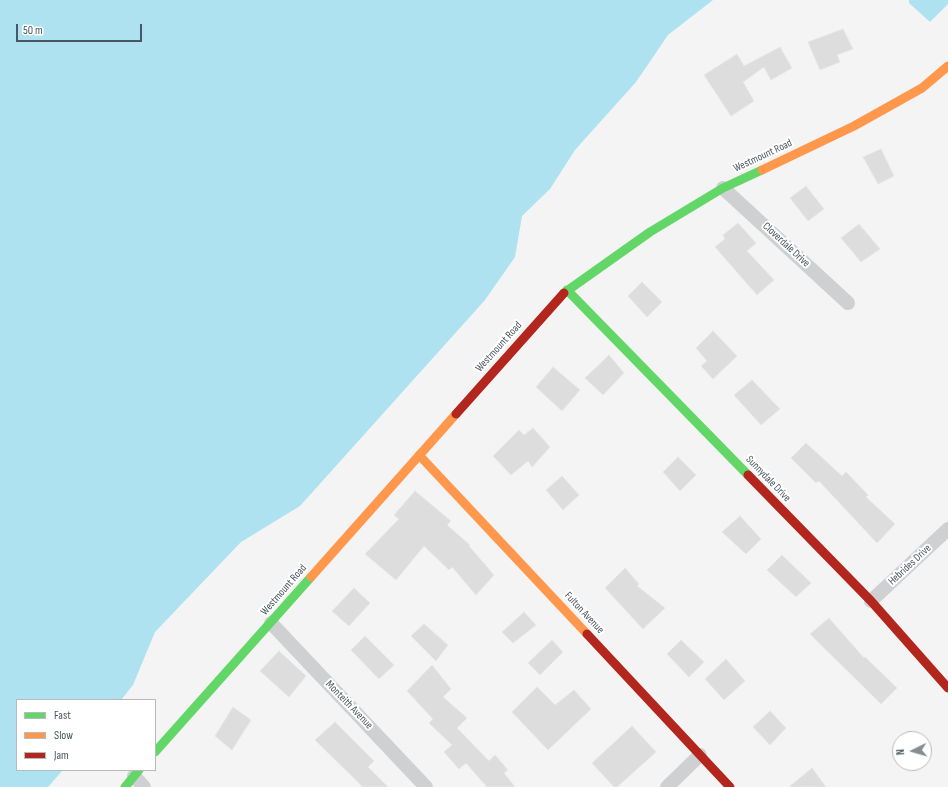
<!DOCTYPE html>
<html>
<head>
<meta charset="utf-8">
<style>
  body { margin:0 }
  #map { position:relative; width:948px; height:787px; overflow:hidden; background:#f4f4f4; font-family:"Sofia Sans Condensed",sans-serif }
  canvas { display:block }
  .legend { position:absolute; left:16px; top:699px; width:140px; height:72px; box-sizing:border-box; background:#fff; border:1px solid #b7bbc0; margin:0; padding:5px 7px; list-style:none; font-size:12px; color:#4a5661 }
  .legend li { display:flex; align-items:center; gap:8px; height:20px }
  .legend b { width:20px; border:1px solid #b7bbc0 }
  .north { position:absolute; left:892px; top:731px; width:40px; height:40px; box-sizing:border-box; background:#fff; border:1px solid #b7bbc0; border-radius:50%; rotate:265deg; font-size:11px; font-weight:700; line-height:16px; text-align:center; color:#4a5661 }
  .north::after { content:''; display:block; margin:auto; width:14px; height:18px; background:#868d94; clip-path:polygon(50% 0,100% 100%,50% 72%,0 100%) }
  .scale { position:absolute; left:16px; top:24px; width:126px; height:18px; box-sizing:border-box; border:2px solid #4a5661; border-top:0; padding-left:5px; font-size:12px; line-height:14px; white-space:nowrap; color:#4a5661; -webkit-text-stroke:3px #fff; paint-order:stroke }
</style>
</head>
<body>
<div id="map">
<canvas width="948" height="787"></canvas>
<ul class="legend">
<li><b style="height:5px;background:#63d668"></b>Fast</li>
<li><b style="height:5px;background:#ff974d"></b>Slow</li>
<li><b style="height:5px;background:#b3261e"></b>Jam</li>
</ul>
<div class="north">N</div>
<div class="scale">50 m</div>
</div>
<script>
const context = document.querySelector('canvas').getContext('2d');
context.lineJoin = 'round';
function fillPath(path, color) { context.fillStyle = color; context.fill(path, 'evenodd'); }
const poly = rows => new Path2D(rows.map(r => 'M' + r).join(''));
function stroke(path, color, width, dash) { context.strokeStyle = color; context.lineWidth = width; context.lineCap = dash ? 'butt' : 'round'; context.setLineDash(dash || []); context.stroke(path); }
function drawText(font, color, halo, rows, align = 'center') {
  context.font = font + ' "Sofia Sans Condensed",sans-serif'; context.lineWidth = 4; context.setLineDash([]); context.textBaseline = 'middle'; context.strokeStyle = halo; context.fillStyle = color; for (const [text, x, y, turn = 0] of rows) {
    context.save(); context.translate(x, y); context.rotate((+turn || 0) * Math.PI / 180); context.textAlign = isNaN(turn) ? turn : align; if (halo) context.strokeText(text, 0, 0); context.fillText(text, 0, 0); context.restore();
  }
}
const water = poly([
  [0,0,713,0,668,35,636,82,575,150,550,189,522,216,515,257,485,300,300,506,241,542,155,632,133,685,121,700,17,700,17,770,63,770,48,787,0,787],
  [909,0,948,0,948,4,930,22,909,3]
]);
const building = poly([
  [843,29,853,49,837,55,840,62,820,70,808,42,843,29],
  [780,47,792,68,771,80,764,67,743,82,754,101,731,116,704,75,737,54,744,66,780,47],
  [881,149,894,176,878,184,863,157,881,149],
  [806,186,824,209,808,221,790,198,806,186],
  [738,223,756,243,747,251,774,280,757,295,715,247,725,239,723,235,738,223],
  [859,224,880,249,861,262,841,238,859,224],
  [642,282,662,302,647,317,628,296,642,282],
  [713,331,737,356,713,379,701,366,707,361,696,348,713,331],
  [609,355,624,373,603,395,585,378,609,355],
  [553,367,580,390,562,411,536,387,553,367],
  [752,380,780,409,761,425,734,395,752,380],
  [533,428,550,447,532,467,528,461,511,475,493,456,519,430,524,435,533,428],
  [806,443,842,476,846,472,868,495,866,497,895,524,877,543,819,481,816,483,791,458,806,443],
  [678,457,696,475,680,491,663,472,678,457],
  [562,476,579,495,563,510,546,490,562,476],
  [415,491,451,521,447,525,470,545,469,546,494,575,476,595,452,567,449,570,424,546,396,580,365,554,399,519,394,515,415,491],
  [740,516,761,539,746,554,722,532,740,516],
  [782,555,811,583,796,597,767,570,782,555],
  [625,568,639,584,637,586,665,608,643,629,605,588,625,568],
  [354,588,370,603,349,626,332,611,354,588],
  [524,612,536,625,513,643,502,632,524,612],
  [829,618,864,658,865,657,897,688,881,704,810,634,829,618],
  [424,624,448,645,436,661,411,636,424,624],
  [365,636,394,665,379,679,351,650,365,636],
  [552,640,563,652,540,675,528,663,552,640],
  [681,640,704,662,689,677,667,654,681,640],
  [279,651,306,676,289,697,260,671,279,651],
  [726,659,745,681,724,700,705,679,726,659],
  [432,665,451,689,443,697,467,718,457,728,489,761,495,755,508,770,504,773,515,787,487,787,466,763,459,769,444,752,452,745,429,723,433,719,407,691,432,665],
  [537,687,555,705,574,690,591,709,548,750,512,712,537,687],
  [233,707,251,720,232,750,215,736,233,707],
  [770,711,786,728,770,745,753,727,770,711],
  [335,722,374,761,368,767,388,787,363,787,315,740,335,722],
  [632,726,656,752,617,787,614,787,592,763,632,726],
  [812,768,826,787,789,787,812,768]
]);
const street = poly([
  [723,188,848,303],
  [871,601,948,529],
  [271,623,426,787],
  [134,776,144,787],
  [667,787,700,755]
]);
const fast = poly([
  [567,290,748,475],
  [564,293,650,232,723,188,762,170],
  [155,752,311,577],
  [125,787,139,770]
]);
const slow = poly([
  [762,170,854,126,922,88,948,66],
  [419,455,587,634],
  [311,577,456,414]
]);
const jam = poly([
  [456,414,564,293],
  [748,475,871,601,948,688],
  [587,634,730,787]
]);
const streetNames = [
  ["Westmount Road",763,156,-25],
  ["Cloverdale Drive",786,245,43],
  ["Westmount Road",499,347,-48],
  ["Sunnydale Drive",768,479,46],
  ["Hebrides Drive",910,565,-43],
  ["Westmount Road",284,590,-49],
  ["Fulton Avenue",584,613,47],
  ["Monteith Avenue",349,705,46]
];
fillPath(water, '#aee2f0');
fillPath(building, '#ddddde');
stroke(building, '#e5e6e7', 1);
stroke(street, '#ced0d2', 14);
stroke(fast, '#63d668', 9);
stroke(slow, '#ff974d', 9);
stroke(jam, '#b3261e', 9);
drawText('11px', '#4a5661', '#fff', streetNames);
</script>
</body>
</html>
